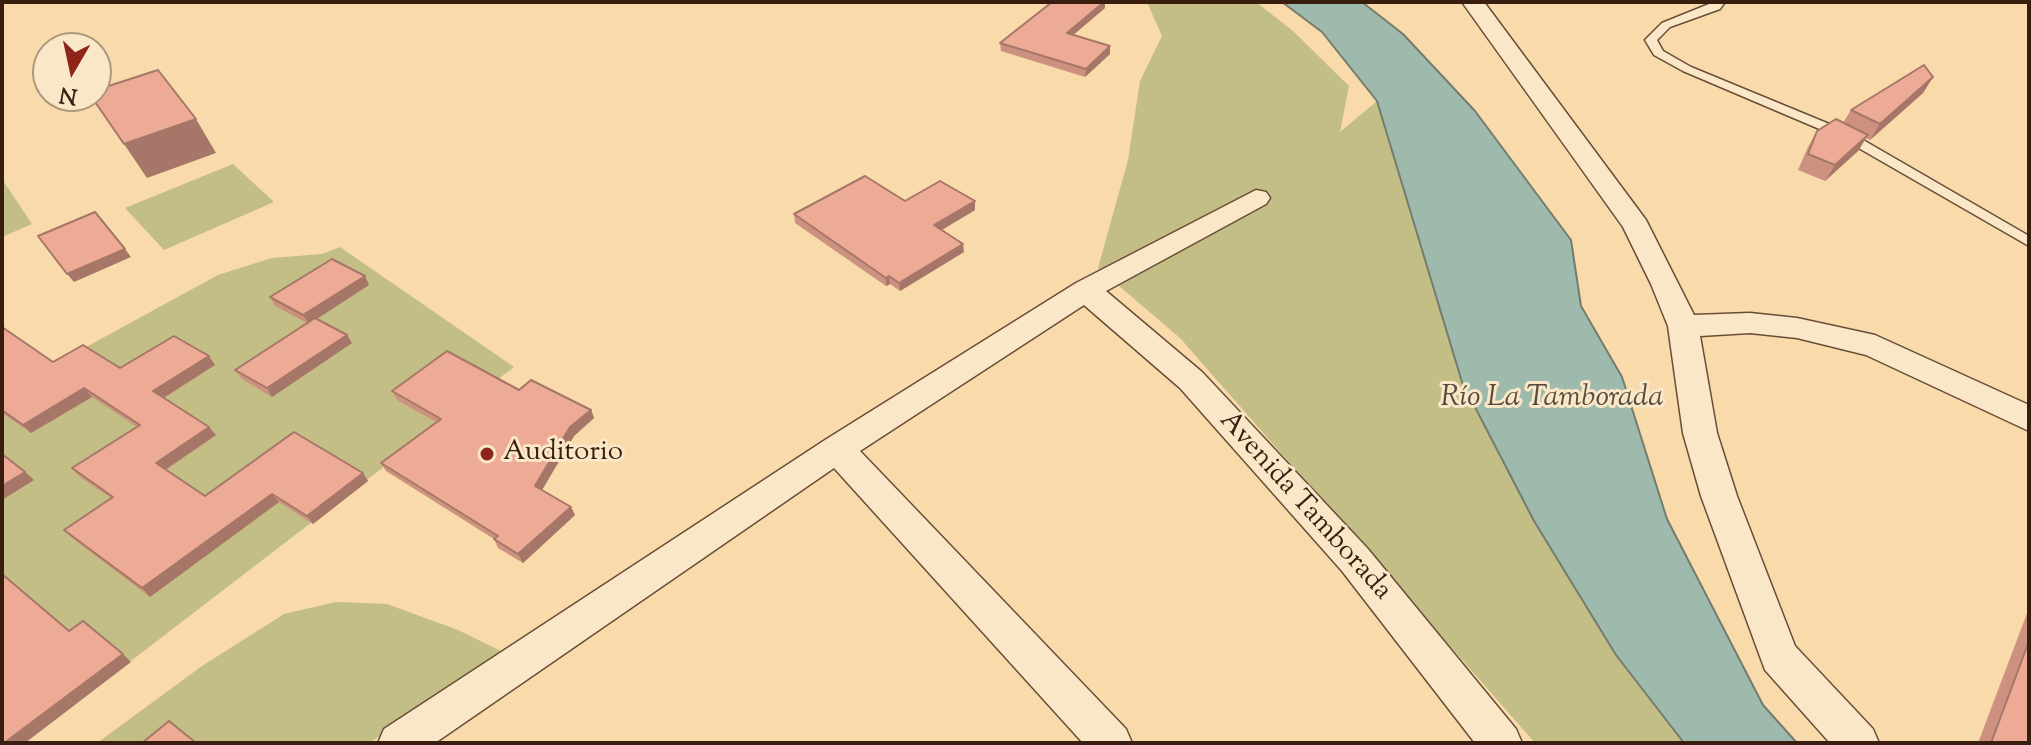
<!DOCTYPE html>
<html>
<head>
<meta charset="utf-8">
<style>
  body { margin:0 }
  #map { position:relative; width:2031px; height:745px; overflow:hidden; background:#f8daab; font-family:"Sorts Mill Goudy",serif }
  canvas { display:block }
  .frame { position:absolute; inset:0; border:4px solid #391e10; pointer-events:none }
  .north { position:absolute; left:32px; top:32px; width:80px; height:80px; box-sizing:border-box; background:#fae7c8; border:2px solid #ad977e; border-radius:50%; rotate:189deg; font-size:22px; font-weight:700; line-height:32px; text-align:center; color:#391e10 }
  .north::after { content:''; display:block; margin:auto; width:28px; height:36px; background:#8f2418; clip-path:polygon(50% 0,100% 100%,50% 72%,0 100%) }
</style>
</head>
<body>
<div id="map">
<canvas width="2031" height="745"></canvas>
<div class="frame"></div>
<div class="north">N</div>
</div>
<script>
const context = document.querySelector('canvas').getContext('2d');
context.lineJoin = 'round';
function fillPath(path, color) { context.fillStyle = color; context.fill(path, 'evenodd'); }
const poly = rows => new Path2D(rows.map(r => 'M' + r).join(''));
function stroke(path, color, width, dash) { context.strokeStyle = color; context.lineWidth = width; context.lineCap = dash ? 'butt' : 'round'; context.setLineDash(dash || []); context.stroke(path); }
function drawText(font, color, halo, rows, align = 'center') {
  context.font = font + ' "Sorts Mill Goudy",serif'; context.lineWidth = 6; context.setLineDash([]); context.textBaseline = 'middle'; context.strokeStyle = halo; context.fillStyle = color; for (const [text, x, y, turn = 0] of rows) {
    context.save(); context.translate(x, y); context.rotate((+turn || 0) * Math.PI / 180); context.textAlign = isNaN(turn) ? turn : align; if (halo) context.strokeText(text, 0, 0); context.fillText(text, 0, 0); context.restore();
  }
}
const green = poly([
  [1147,2,1256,2,1293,31,1349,86,1340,132,1377,101,1462,382,1534,521,1616,655,1684,743,1535,743,1180,338,1098,268,1128,160,1140,81,1162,36],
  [233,164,274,202,164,250,125,208],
  [2,179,32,224,2,237],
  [340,247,514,367,24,743,2,743,2,332,55,364,218,275,272,258,322,254],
  [336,602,387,604,458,630,507,654,369,743,97,743,202,666,284,614]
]);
const water = poly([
  [1282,2,1362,2,1403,34,1475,111,1571,240,1581,306,1622,377,1667,519,1763,705,1797,743,1684,743,1616,655,1534,521,1462,382,1377,101,1322,32,1282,2]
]);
const service = poly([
  [1714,2,1725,2,1720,9,1670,27,1657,40,1663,51,1691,67,1851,133,2029,236,2029,246,1843,139,1683,71,1654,55,1645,40,1662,23,1714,2]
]);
const minor = poly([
  [1462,2,1484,2,1646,220,1694,315,1750,313,1797,318,1875,335,2029,405,2029,431,1866,355,1797,338,1750,333,1700,336,1717,433,1737,496,1795,646,1873,729,1879,743,1830,743,1765,670,1701,496,1683,433,1668,326,1651,284,1623,227,1462,2],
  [1256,190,1266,192,1270,198,1266,204,1106,291,1202,372,1368,549,1516,729,1522,743,1475,743,1342,571,1180,388,1084,305,860,451,1126,729,1132,743,1083,743,834,468,435,743,378,743,384,729,825,440,1076,283,1256,190]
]);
const wall = poly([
  [1105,8,1073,35,1110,54,1085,77,1001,51,1000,43],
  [1933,77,1923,93,1870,140,1866,138,1858,151,1825,181,1798,170,1808,147,1817,131,1843,123,1851,110],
  [975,210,942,230,964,252,900,291,890,284,886,286,795,223,794,214],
  [369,285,316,319,352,343,272,397,242,379,235,370,307,323,275,306,270,297],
  [2,327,53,362,120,368,209,356,215,365,164,398,216,435,166,470,205,496,363,473,368,481,313,524,279,502,150,597,72,538,64,530,111,498,80,477,72,468,137,427,92,397,31,433,2,413],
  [519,390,591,410,594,418,574,436,542,490,571,507,575,515,523,563,498,548,494,539,386,471,381,463,436,422,397,400,392,391],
  [2029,608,2029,743,1978,743]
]);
const shadedWall = poly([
  [1104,2,1105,2,1105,8,1066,41,1067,33],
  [1110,46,1110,54,1085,77,1086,69],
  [1933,77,1923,93,1870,140,1880,124],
  [196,119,216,153,147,178,124,144],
  [1868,135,1858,151,1825,181,1835,165],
  [975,201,975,210,935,234,934,225],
  [963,244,964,252,900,291,899,283],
  [125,249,131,257,74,282,67,274],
  [365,276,369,285,309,324,303,315],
  [889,276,890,284,886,286,886,278],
  [347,335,352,343,272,397,267,388],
  [209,356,215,365,160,400,153,391],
  [84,388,92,397,31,433,23,425],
  [591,410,594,418,574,436,539,495,535,486,570,427],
  [209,427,216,435,163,471,156,463],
  [25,472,34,480,2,500,2,486],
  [363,473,368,481,313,524,307,516],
  [272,494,279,502,150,597,142,588],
  [571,507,575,515,523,563,518,554],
  [123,654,131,662,25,743,4,743]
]);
const building = poly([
  [1052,2,1104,2,1067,33,1110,46,1086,69,1000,43,1052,2],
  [1924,65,1933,77,1880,124,1851,110,1924,65],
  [158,70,196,119,124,144,91,96,96,96,96,90,158,70],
  [1836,119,1868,135,1835,165,1808,154,1817,131,1836,119],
  [865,176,905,201,940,181,975,201,934,225,963,244,899,283,889,276,886,278,794,214,865,176],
  [95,212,125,249,67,274,38,236,95,212],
  [332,259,365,276,303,315,270,297,332,259],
  [315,318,347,335,267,388,235,370,315,318],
  [2,327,53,362,83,345,120,368,174,336,209,356,153,391,209,427,156,463,205,496,294,432,363,473,307,516,272,494,142,588,64,530,113,497,72,468,140,425,84,388,23,425,2,410,2,327],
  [447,351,519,390,531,380,591,410,570,427,535,486,571,507,518,554,494,539,498,536,381,463,441,419,392,391,447,351],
  [2,454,25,472,2,486,2,454],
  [2,574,69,631,83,621,123,654,4,743,2,743,2,574],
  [2029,641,2029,743,1991,743,2029,641],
  [169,721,196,743,142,743,169,721]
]);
const markers = [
  [487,454,8,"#8f2418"]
];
const poiNames = [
  ["Auditorio",503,454]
];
const streetNames = [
  ["Avenida Tamborada",1304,507,48]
];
const waterNames = [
  ["Río La Tamborada",1552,400]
];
fillPath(green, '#c2be86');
fillPath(water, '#9dbaad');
stroke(water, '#757c6e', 2);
stroke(service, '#694d37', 3);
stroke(minor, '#694d37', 3);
fillPath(service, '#fae7c8');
fillPath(minor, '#fae7c8');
fillPath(wall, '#cc927f');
fillPath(shadedWall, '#a67768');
fillPath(building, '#edaa94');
stroke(building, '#a67768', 2);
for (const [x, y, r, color] of markers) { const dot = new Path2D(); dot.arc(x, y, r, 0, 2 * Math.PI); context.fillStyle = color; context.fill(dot); stroke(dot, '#fae7c8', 3); }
drawText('28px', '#391e10', '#fae7c8', poiNames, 'left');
drawText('28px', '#391e10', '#fae7c8', streetNames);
drawText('italic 30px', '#574d3f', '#fae7c8', waterNames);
</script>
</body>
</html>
